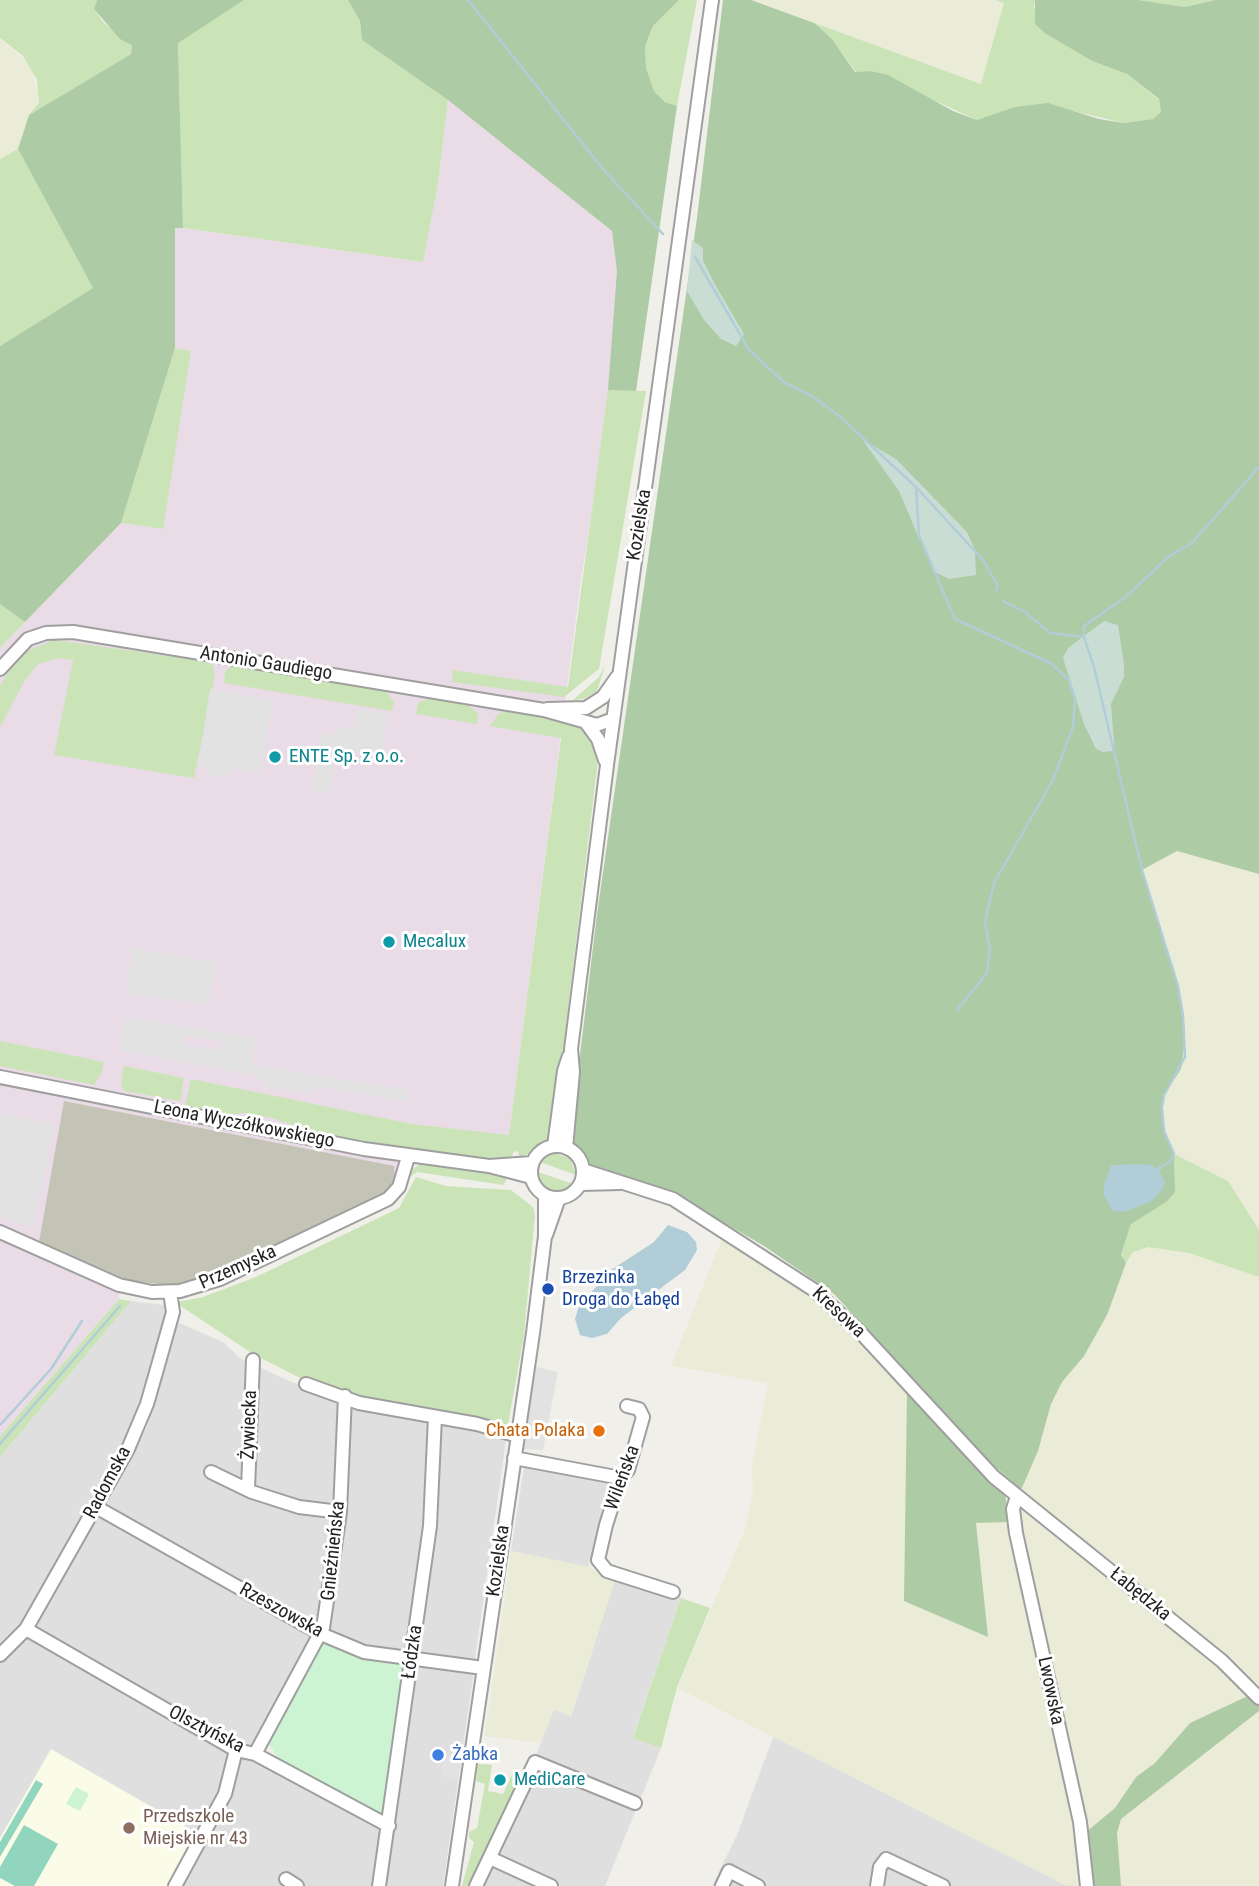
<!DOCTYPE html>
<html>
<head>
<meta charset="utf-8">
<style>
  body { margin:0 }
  canvas { display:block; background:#f1efea }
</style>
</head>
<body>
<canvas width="1259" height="1886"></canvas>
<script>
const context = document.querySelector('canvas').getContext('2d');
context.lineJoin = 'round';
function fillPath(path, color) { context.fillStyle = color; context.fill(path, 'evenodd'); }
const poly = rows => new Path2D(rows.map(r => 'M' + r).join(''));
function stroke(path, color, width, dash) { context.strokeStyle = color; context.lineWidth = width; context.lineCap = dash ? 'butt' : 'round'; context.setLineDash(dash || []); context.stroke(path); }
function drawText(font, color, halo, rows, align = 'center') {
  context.font = font + ' "Roboto Condensed",sans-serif'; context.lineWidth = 6; context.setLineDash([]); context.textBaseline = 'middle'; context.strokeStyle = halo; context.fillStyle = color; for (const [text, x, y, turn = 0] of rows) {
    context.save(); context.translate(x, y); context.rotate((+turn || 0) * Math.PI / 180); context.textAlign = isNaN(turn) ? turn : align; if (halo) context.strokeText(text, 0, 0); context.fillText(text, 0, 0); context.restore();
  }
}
const residential = poly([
  [131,1301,164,1305,166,1316,136,1420,89,1510,313,1636,250,1756,394,1832,417,1662,474,1670,443,1886,0,1886,0,1457],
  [177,1322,223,1342,241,1359,294,1383,499,1433,506,1440,475,1659,366,1645,308,1623,105,1507,147,1427,172,1330],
  [524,1467,611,1481,588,1567,511,1551],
  [615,1580,666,1589,681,1598,633,1737,661,1748,605,1886,561,1886,497,1855,554,1709,571,1717],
  [774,1735,1067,1886,712,1886,737,1835],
  [495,1863,542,1886,483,1886]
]);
const industrial = poly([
  [448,100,612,231,618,269,606,417,580,587,509,1135,485,1133,405,1156,397,1183,370,1200,242,1260,169,1285,121,1278,119,1299,0,1436,0,648,121,523,162,529,191,351,175,348,175,227,423,262,438,184]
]);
const education = poly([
  [51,1749,197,1833,169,1886,0,1886,0,1838]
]);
const construction = poly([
  [64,1101,394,1166,395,1178,390,1188,381,1195,197,1281,169,1285,130,1281,39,1242]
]);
const farmland = poly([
  [751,0,996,0,1004,2,982,84],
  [0,39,30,64,40,98,38,106,29,115,18,149,0,159],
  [1176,851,1259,874,1259,1230,1228,1181,1174,1154,1164,1131,1164,1095,1181,1068,1185,1040,1178,986,1142,870],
  [723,1236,802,1286,846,1325,907,1391,904,1600,983,1586,976,1522,1009,1522,1074,1823,1083,1886,1067,1886,677,1688,744,1532,753,1490,752,1465,768,1383,671,1366],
  [1148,1247,1189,1253,1259,1277,1259,1681,1255,1685,1021,1490,1038,1451,1051,1404,1062,1382,1084,1356,1107,1315,1126,1263,1133,1252],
  [1024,1508,1229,1673,1250,1695,1190,1723,1155,1763,1136,1777,1115,1808,1086,1832,1022,1536,1019,1512],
  [511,1551,588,1567,615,1580,571,1717,554,1709,541,1743,485,1736],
  [1259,1711,1259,1886,1121,1886,1117,1833,1121,1819]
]);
const grass = poly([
  [0,0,97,0,94,9,104,23,132,45,131,54,29,115,39,103,37,80,23,56,0,38],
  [244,0,348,0,360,21,362,40,448,100,438,184,423,262,183,228,178,42],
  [679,0,697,0,677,106,665,102,654,91,646,68,645,46,653,26],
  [996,0,1035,0,1034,8,1046,34,1092,61,1127,74,1159,100,1161,112,1153,119,1124,123,1069,110,977,120,870,71,856,72,832,39,812,22,981,84,1004,3],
  [1138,0,1215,0,1185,7],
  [18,149,93,288,0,346,0,159],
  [175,348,191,351,163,529,121,523],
  [608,390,646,391,599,669,564,697,452,682,453,670,568,687],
  [0,604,25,622,0,648],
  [54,640,212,662,215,676,194,778,54,755,73,660,59,658,38,664,25,680,0,727,0,686,6,675,25,652],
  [231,666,384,690,394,701,392,711,224,683,225,672],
  [605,666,597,691,584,699,573,700,599,677],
  [430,698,466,704,478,713,477,724,416,714,418,703],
  [511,711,575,724,586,730,599,752,553,1132,548,1141,520,1159,518,1152,514,1151,510,1160,464,1158,319,1134,272,1118,244,1113,223,1115,185,1106,191,1079,412,1124,509,1135,561,738,490,726,499,713],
  [0,1041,104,1062,102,1072,94,1085,0,1066],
  [124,1066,184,1078,180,1101,124,1091,121,1083],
  [553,1153,570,1158,576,1175,540,1162],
  [1174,1154,1228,1181,1259,1230,1259,1277,1189,1253,1148,1247,1133,1252,1126,1263,1121,1256,1131,1224,1175,1192],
  [420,1164,507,1175,506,1181,503,1185,417,1172,406,1180,410,1171],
  [538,1172,573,1184,566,1190,550,1191,539,1180],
  [416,1177,446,1186,511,1190,533,1207,535,1214,524,1335,507,1430,363,1400,306,1381,253,1354,179,1305,178,1302,203,1297,256,1277,399,1208],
  [119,1299,131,1301,0,1457,0,1436],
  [681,1598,710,1608,677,1687,661,1748,633,1738],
  [478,1764,492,1765,488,1791,503,1794,515,1768,522,1775,522,1782,469,1886,462,1886,474,1842,469,1838,469,1832,477,1828,485,1784,476,1781]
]);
const forest = poly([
  [97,0,244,0,178,43,183,228,175,228,175,348,121,523,25,622,0,604,0,346,93,288,18,149,29,115,131,54,132,45,120,39,94,9],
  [348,0,679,0,653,26,645,46,646,68,654,91,665,102,677,106,636,391,608,390,617,271,612,231,448,100,362,40,360,21],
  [723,0,751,0,814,23,832,39,855,72,870,71,888,75,953,111,977,120,1015,107,1048,103,1099,119,1124,123,1153,119,1161,112,1159,99,1127,74,1092,61,1046,34,1035,24,1035,0,1138,0,1185,7,1215,0,1259,0,1259,874,1177,851,1142,870,1178,986,1185,1040,1181,1069,1164,1095,1162,1108,1164,1131,1174,1154,1175,1192,1166,1202,1131,1224,1121,1255,1126,1263,1107,1315,1084,1356,1062,1382,1051,1404,1038,1451,1021,1490,989,1461,834,1294,764,1246,683,1199,647,1183,589,1166,570,1138,597,914,697,218],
  [907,1391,961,1452,1005,1493,1009,1522,976,1523,988,1637,904,1601],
  [1250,1695,1259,1704,1259,1711,1121,1819,1117,1833,1121,1886,1091,1886,1086,1832,1115,1808,1136,1777,1155,1763,1190,1723]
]);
const wetland = poly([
  [692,240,703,248,703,260,713,281,744,334,736,346,721,339,704,320,687,291],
  [862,439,896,459,967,532,975,550,976,575,949,579,933,571,899,491],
  [1104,621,1118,625,1124,664,1124,677,1111,704,1114,743,1112,751,1103,752,1096,749,1084,724,1063,658,1068,648]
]);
const park = poly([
  [325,1641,364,1655,399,1663,404,1668,385,1817,282,1764,270,1746,269,1741,319,1645],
  [76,1787,89,1794,80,1811,66,1804]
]);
const pitch = poly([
  [36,1780,43,1784,0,1857,0,1842],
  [24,1825,58,1844,34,1886,15,1886,0,1878,0,1867]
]);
const parking = poly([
  [210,689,272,700,261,774,231,769,229,779,207,775,208,769,198,767],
  [357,709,388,713,382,754,337,747,330,794,313,791,322,733,335,735,337,726,354,729],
  [133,948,215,962,209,1005,126,993],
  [125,1017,255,1038,252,1065,410,1090,408,1101,316,1086,306,1094,267,1087,258,1076,119,1050],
  [185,1036,222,1041,221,1050,184,1045],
  [0,1113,54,1124,34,1228,0,1217],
  [533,1366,558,1372,543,1450,522,1449],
  [444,1753,461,1755,458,1779,441,1777]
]);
const water = poly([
  [1148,1164,1158,1169,1165,1181,1162,1190,1152,1201,1124,1212,1113,1211,1104,1196,1104,1185,1111,1165],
  [668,1225,687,1232,696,1242,697,1250,685,1270,621,1318,607,1334,592,1338,580,1335,575,1319,579,1306,611,1270,654,1242]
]);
const stream = poly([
  [468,0,602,168,663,234],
  [695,257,749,350,785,383,812,396,838,415,916,487,983,560,998,586,996,590],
  [916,487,919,536,955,619,1052,664,1069,680,1075,699,1073,727,1053,780,994,883,985,922,990,950,987,973,957,1010],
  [1003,601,1025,612,1050,633,1084,637,1094,667,1142,870,1178,986,1183,1016,1185,1057,1164,1095,1162,1108,1164,1131,1174,1154,1170,1162,1158,1169],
  [1084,636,1084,626,1127,596,1168,557,1192,543,1259,467],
  [0,1425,51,1369,82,1321],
  [0,1444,120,1306]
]);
const minor = poly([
  [0,669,28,639,46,633,73,632,544,710,597,725,613,719],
  [547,709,586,708,603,697,617,677],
  [587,724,598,739,605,760],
  [0,1077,364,1149,489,1166,531,1177],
  '531 1172a26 26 0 1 1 52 0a26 26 0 1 1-52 0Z',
  [554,1146,564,1071,569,1056],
  [566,1148,573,1072,571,1049,607,765,712,0],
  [489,1166,532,1163],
  [583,1170,673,1199,814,1290,861,1333,994,1477,1222,1661,1259,1698],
  [581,1184,620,1183],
  [0,1232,119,1285,152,1292,180,1291,220,1279,388,1199,399,1187,408,1157],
  [546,1235,559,1198],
  [306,1384,359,1403,477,1424,518,1436],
  [627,1406,639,1409,643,1417,628,1470,621,1478,606,1525,598,1560,607,1571,673,1592],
  [514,1458,621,1478],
  [211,1472,252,1492,299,1507,340,1512],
  [248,1489,253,1360],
  [1017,1496,1013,1509,1016,1533,1080,1822,1087,1886],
  [96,1507,321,1634,364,1652,483,1668],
  [26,1629,236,1750,255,1754,389,1826],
  [0,1655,26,1629,128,1449,147,1404,159,1362,173,1312,170,1292],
  [255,1754,323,1628,340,1512,345,1396],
  [490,1858,551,1886],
  [286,1879,297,1886],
  [175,1886,225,1794,236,1750],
  [379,1886,430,1526,435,1417],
  [452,1886,533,1333,545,1236,545,1196],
  [476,1886,535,1762,635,1803],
  [722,1886,729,1871,758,1886],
  [877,1886,880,1867,886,1859,943,1886]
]);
const markers = [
  [275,757,7,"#0f9aa8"],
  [389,942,7,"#0f9aa8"],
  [548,1289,7,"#1a4fb4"],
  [599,1431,7,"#e8710a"],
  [438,1755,7,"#3f7fe0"],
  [500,1780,7,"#0f9aa8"],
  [129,1828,7,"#8d6e63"]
];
const streetNames = [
  ["Kozielska",640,525,-81],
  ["Antonio Gaudiego",266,664,9],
  ["Leona Wyczółkowskiego",244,1125,11],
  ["Przemyska",238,1268,-24],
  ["Kresowa",838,1313,43],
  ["Żywiecka",250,1425,-88],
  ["Wileńska",623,1478,-70],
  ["Radomska",108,1483,-62],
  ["Gnieźnieńska",334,1551,-84],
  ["Kozielska",499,1561,-82],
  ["Łabędzka",1140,1595,39],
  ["Rzeszowska",281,1611,29],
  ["Łódzka",413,1652,-82],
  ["Lwowska",1050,1691,78],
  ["Olsztyńska",206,1730,27]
];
const cultureNames = [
  ["ENTE Sp. z o.o.",289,757],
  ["Mecalux",403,942],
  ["MediCare",514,1780]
];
const transitNames = [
  ["Brzezinka",562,1278],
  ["Droga do Łabęd",562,1300]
];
const foodNames = [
  ["Chata Polaka",585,1431]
];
const shopNames = [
  ["Żabka",452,1755]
];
const educationNames = [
  ["Przedszkole",143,1817],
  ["Miejskie nr 43",143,1839]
];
fillPath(residential, '#dfdfdf');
fillPath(industrial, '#e9dce6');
fillPath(education, '#fbfce7');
fillPath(construction, '#c4c4b6');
fillPath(farmland, '#eaecd8');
fillPath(grass, '#cae4b7');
fillPath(forest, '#adcba4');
fillPath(wetland, '#c9ddd4');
fillPath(park, '#cdf4d2');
fillPath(pitch, '#92d5bf');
fillPath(parking, '#e2e2e2');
fillPath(water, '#b0cdd8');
stroke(stream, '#b0cdd8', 2.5);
stroke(minor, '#9f9f9f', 16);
stroke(minor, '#fff', 12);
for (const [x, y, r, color] of markers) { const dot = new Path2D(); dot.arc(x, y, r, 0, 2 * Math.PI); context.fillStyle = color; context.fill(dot); stroke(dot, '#fff', 2.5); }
drawText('19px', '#222', '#fff', streetNames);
drawText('19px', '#0d838f', '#fff', cultureNames, 'left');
drawText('19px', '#164399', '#fff', transitNames, 'left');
drawText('19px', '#c56008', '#fff', foodNames, 'right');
drawText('19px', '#366cbe', '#fff', shopNames, 'left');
drawText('19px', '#785e54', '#fff', educationNames, 'left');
</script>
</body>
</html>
